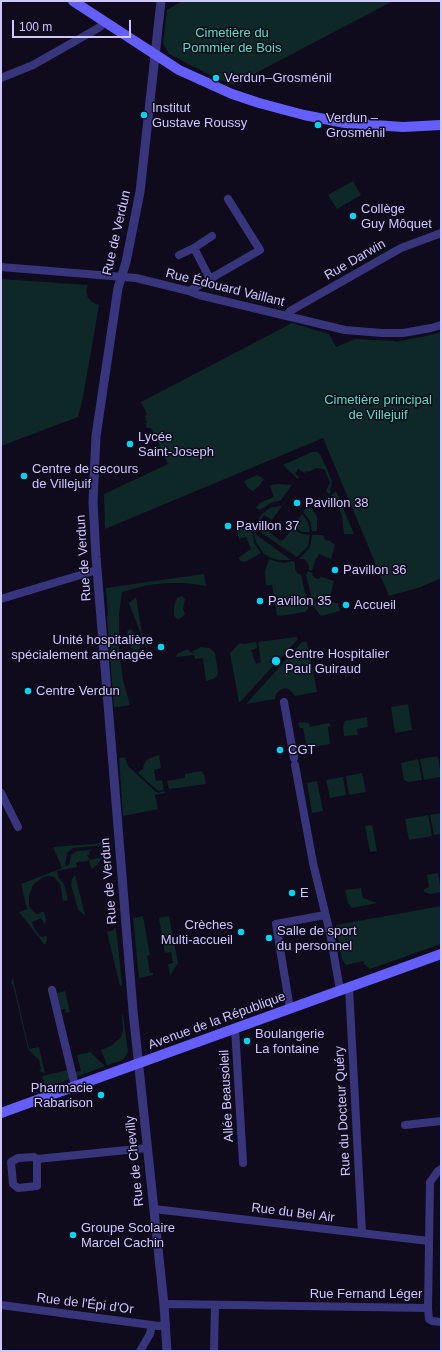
<!DOCTYPE html>
<html>
<head>
<meta charset="utf-8">
<style>
  body { margin:0 }
  #map { position:relative; width:442px; height:1352px; overflow:hidden; background:#0f0b1d; font-family:Arial,sans-serif }
  canvas { display:block }
  .frame { position:absolute; inset:0; border:2px solid #cfc7ff; pointer-events:none }
  .scale { position:absolute; left:12px; top:20px; width:119px; height:18px; box-sizing:border-box; border:2px solid #cfc7ff; border-top:0; padding-left:5px; font-size:12px; line-height:14px; white-space:nowrap; color:#cfc7ff; -webkit-text-stroke:3px #0f0b1d; paint-order:stroke }
</style>
</head>
<body>
<div id="map">
<canvas width="442" height="1352"></canvas>
<div class="frame"></div>
<div class="scale">100 m</div>
</div>
<script>
const context = document.querySelector('canvas').getContext('2d');
context.lineJoin = 'round';
function fillPath(path, color) { context.fillStyle = color; context.fill(path, 'evenodd'); }
const poly = rows => new Path2D(rows.map(r => 'M' + r).join(''));
function stroke(path, color, width, dash) { context.strokeStyle = color; context.lineWidth = width; context.lineCap = dash ? 'butt' : 'round'; context.setLineDash(dash || []); context.stroke(path); }
function drawText(font, color, halo, rows, align = 'center') {
  context.font = font + ' Arial,sans-serif'; context.lineWidth = 3; context.setLineDash([]); context.textBaseline = 'middle'; context.strokeStyle = halo; context.fillStyle = color; for (const [text, x, y, turn = 0] of rows) {
    context.save(); context.translate(x, y); context.rotate((+turn || 0) * Math.PI / 180); context.textAlign = isNaN(turn) ? turn : align; if (halo) context.strokeText(text, 0, 0); context.fillText(text, 0, 0); context.restore();
  }
}
const green = poly([
  [182,1,393,1,233,85,200,70,169,54,163,43,167,10],
  [353,181,361,195,337,209,328,195],
  [1,279,88,285,86,291,88,298,92,302,99,305,83,397,78,417,1,446],
  [292,323,329,334,336,347,355,339,395,341,395,342,431,335,441,332,441,578,421,587,389,596,323,438,105,529,104,494,168,464,151,428,147,428,145,423,147,423,145,416,147,414,141,402],
  [312,452,317,452,321,456,332,481,330,490,331,492,329,494,326,491,330,482,324,469,316,468,308,472,307,471,305,473,298,469,295,474,299,477,298,479,283,465],
  [257,475,264,479,259,486,253,491,248,488,244,481],
  [279,484,292,485,281,500,271,503,260,510,256,508,260,503,274,497,270,486,271,485],
  [336,491,354,534,344,534,342,516,338,505,331,495],
  [279,506,282,506,272,520,264,515,259,522,264,526,265,529,281,541,284,539,292,529,302,534,310,535,308,546,297,557,254,528,259,518,263,513,270,508],
  [309,508,312,508,317,517,317,531,312,531,310,521,303,512,305,509],
  [302,514,308,522,310,532,302,532,293,526],
  [238,520,252,530,254,543,261,553,245,562,241,561,238,558,251,549,246,537,239,539,237,531],
  [254,533,291,560,279,560,271,558,264,554,256,542],
  [312,535,323,535,325,540,330,541,335,545,331,559,319,554,317,558,316,558,312,571,309,570,309,566,307,562,304,559,299,559,310,547],
  [269,559,278,562,285,563,293,561,295,563,295,569,297,573,301,575,308,605,308,609,305,612,281,616,277,615,272,585,266,585,265,571],
  [308,571,313,573,312,575,315,578,318,579,321,577,334,581,329,600,312,599,306,575],
  [204,574,206,586,185,583,167,583,148,585,122,592,119,615,119,649,123,680,130,705,119,707,114,707,107,616,108,616,106,588],
  [182,596,185,599,183,609,185,614,181,618,177,619,174,615,174,607,177,598],
  [136,597,142,633,149,653,148,653,129,603],
  [313,601,338,603,340,611,321,616,314,607],
  [131,629,140,644,140,647,138,651,131,648,129,644,127,633,128,630],
  [296,637,298,639,240,702,239,702,230,653,240,643,244,644,256,642,257,648,251,650,256,664,261,662,258,642],
  [302,642,307,642,317,692,295,696,290,690,286,688,280,690,276,694,275,699,246,704],
  [201,647,209,648,212,650,215,653,218,672,217,676,213,679,206,681,203,658,195,659,194,655,176,657,177,654,188,649,191,653,199,652,191,652],
  [408,704,412,730,395,733,391,707],
  [367,717,368,727,357,729,358,735,344,736,343,726,345,721],
  [301,722,309,723,310,727,329,723,331,726,328,727,330,744,307,748,303,728,300,728,298,723],
  [159,755,161,768,154,770,156,781,162,780,164,790,158,791,138,773,143,769,144,764,148,759],
  [438,756,441,777,424,780,420,759],
  [125,757,128,766,155,791,158,793,164,791,165,793,155,795,158,809,123,816,119,758],
  [418,759,422,780,409,782,406,781,404,780,401,763],
  [202,771,203,774,204,774,206,784,169,789,167,781,184,778,185,777,185,774],
  [362,773,366,792,349,795,346,776],
  [343,777,346,795,330,798,326,780],
  [317,781,323,811,312,813,307,783],
  [441,813,441,834,434,835,430,815],
  [428,815,432,836,409,840,405,819],
  [372,825,377,851,370,852,365,826],
  [105,843,105,845,73,848,67,853,65,866,69,865,71,855,77,851,92,850,89,852,90,854,87,855,90,860,102,857,98,864,93,868,91,868,89,860,81,862,80,861,76,863,77,867,57,871,59,878,64,884,68,900,63,901,60,884,54,877,48,876,42,878,33,885,29,896,29,906,36,914,40,914,41,912,44,912,46,920,45,925,41,918,32,922,34,928,41,937,47,936,46,943,44,944,19,912,27,909,21,884,62,868,53,847],
  [438,873,441,892,430,894,424,892,424,889,429,887,427,875],
  [75,875,85,915,84,915,78,909,71,885,72,879],
  [361,888,363,898,377,903,352,908,348,903,345,890],
  [441,906,441,944,370,969,364,964,364,961,346,965,342,959,336,925],
  [143,916,150,955,147,956,150,973,153,973,153,975,139,978,133,918],
  [169,916,178,963,170,976,168,964,173,963,171,952,165,953,159,918],
  [114,928,116,929,122,983,122,985,120,986,107,932,114,930],
  [12,979,13,979,29,1049,39,1047,45,1073,39,1071,41,1069,39,1060,28,1049,13,985,11,983],
  [65,991,70,1012,66,1013,65,1009,61,1010,57,993],
  [122,1015,123,1015,128,1052,123,1060,107,1065,101,1050,111,1046,121,1037,123,1029],
  [90,1052,105,1066,76,1077,75,1072,81,1071,77,1055],
  [68,1070,70,1079,45,1088,42,1076]
]);
const minor = poly([
  [1,78,33,65,100,27,105,22],
  [194,248,210,279],
  [179,255,194,248,212,236],
  [1,267,136,278,189,291,199,295,345,330,382,333,403,333,431,328,441,325],
  [189,291,260,250,228,199],
  [287,316,290,311,401,248,441,233],
  [1,599,97,570],
  [284,702,294,758],
  [295,765,313,863,330,933,340,990],
  [1,793,18,827],
  [349,987,362,1233],
  [52,990,75,1086],
  [290,1009,276,924,325,915],
  [235,1028,243,1163],
  [405,1125,441,1121],
  [37,1159,37,1186,18,1188,13,1184,11,1162,18,1158,34,1157,37,1159,147,1148],
  [441,1169,438,1171,430,1182,428,1308,429,1319,432,1321,441,1322],
  [154,1209,429,1241],
  [1,1305,159,1326,166,1325],
  [164,1305,170,1304,428,1308],
  [140,1351,150,1334,152,1325],
  [214,1351,215,1305]
]);
const tertiary = poly([
  [161,1,140,192,126,262,118,288,96,436,93,502,96,557,133,1011,164,1305,167,1351]
]);
const secondary = poly([
  [73,1,179,70,232,94,259,103,304,115,345,123,403,127,441,125],
  [1,1113,441,954]
]);
const markers = [
  [216,78,4,"#00d4f2"],
  [144,115,4,"#00d4f2"],
  [318,125,4,"#00d4f2"],
  [353,216,4,"#00d4f2"],
  [130,444,4,"#00d4f2"],
  [24,476,4,"#00d4f2"],
  [297,503,4,"#00d4f2"],
  [228,526,4,"#00d4f2"],
  [335,570,4,"#00d4f2"],
  [260,601,4,"#00d4f2"],
  [346,605,4,"#00d4f2"],
  [161,647,4,"#00d4f2"],
  [276,661,5,"#00d4f2"],
  [28,691,4,"#00d4f2"],
  [280,750,4,"#00d4f2"],
  [292,893,4,"#00d4f2"],
  [241,932,4,"#00d4f2"],
  [269,938,4,"#00d4f2"],
  [247,1041,4,"#00d4f2"],
  [101,1095,4,"#00d4f2"],
  [73,1235,4,"#00d4f2"]
];
const parkNames = [
  ["Cimetière du",232,33],
  ["Pommier de Bois",232,48],
  ["Cimetière principal",378,400],
  ["de Villejuif",378,415]
];
const poiNames = [
  ["Verdun–Grosménil",224,78],
  ["Institut",152,108],
  ["Gustave Roussy",152,123],
  ["Verdun –",326,118],
  ["Grosménil",326,133],
  ["Collège",361,209],
  ["Guy Môquet",361,224],
  ["Lycée",138,437],
  ["Saint-Joseph",138,452],
  ["Centre de secours",32,469],
  ["de Villejuif",32,484],
  ["Pavillon 38",305,503],
  ["Pavillon 37",236,526],
  ["Pavillon 36",343,570],
  ["Pavillon 35",268,601],
  ["Accueil",354,605],
  ["Unité hospitalière",153,640,"right"],
  ["spécialement aménagée",153,655,"right"],
  ["Centre Hospitalier",285,654],
  ["Paul Guiraud",285,669],
  ["Centre Verdun",36,691],
  ["CGT",288,750],
  ["E",300,893],
  ["Crèches",233,925,"right"],
  ["Multi-accueil",233,940,"right"],
  ["Salle de sport",277,931],
  ["du personnel",277,946],
  ["Boulangerie",255,1034],
  ["La fontaine",255,1049],
  ["Pharmacie",93,1088,"right"],
  ["Rabarison",93,1103,"right"],
  ["Groupe Scolaire",81,1228],
  ["Marcel Cachin",81,1243]
];
const streetNames = [
  ["Rue de Verdun",117,233,-77],
  ["Rue Darwin",355,260,-30],
  ["Rue Édouard Vaillant",225,288,14],
  ["Rue de Verdun",84,558,-94],
  ["Rue de Verdun",109,881,-95],
  ["Avenue de la République",217,1021,-20],
  ["Allée Beausoleil",227,1096,-93],
  ["Rue du Docteur Quéry",343,1111,-93],
  ["Rue de Chevilly",135,1161,-96],
  ["Rue du Bel Air",293,1213,7],
  ["Rue Fernand Léger",366,1294],
  ["Rue de l'Épi d'Or",85,1304,7]
];
fillPath(green, '#0e2727');
stroke(minor, '#39357d', 8);
stroke(tertiary, '#39357d', 9);
stroke(secondary, '#655eff', 10);
for (const [x, y, r, color] of markers) { const dot = new Path2D(); dot.arc(x, y, r, 0, 2 * Math.PI); context.fillStyle = color; context.fill(dot); stroke(dot, '#0f0b1d', 1.5); }
drawText('13px', '#52e0c0', '#0f0b1d', parkNames);
drawText('13px', '#cfc7ff', '#0f0b1d', poiNames, 'left');
drawText('13px', '#cfc7ff', '#0f0b1d', streetNames);
</script>
</body>
</html>
